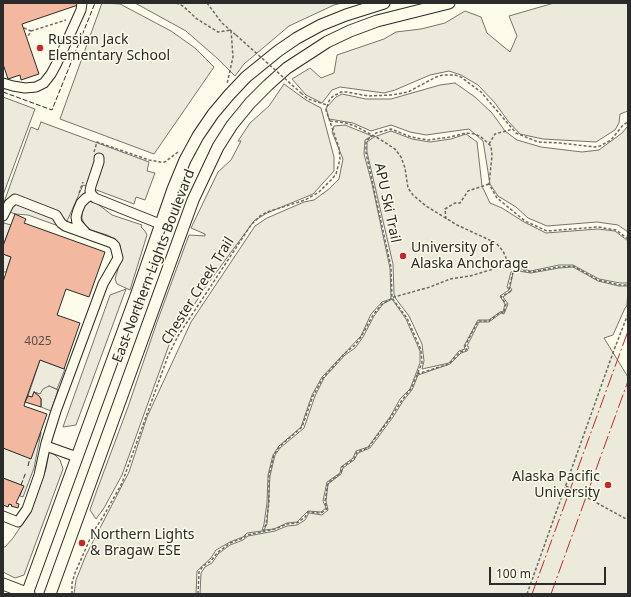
<!DOCTYPE html>
<html>
<head>
<meta charset="utf-8">
<style>
  body { margin:0 }
  #map { position:relative; width:631px; height:597px; overflow:hidden; background:#fdfbea; font-family:"Noto Sans",sans-serif }
  canvas { display:block }
  .frame { position:absolute; inset:0; border:4px solid #2b2b2b; pointer-events:none }
  .scale { position:absolute; left:489px; top:567px; width:117px; height:18px; box-sizing:border-box; border:2px solid #2b2b2b; border-top:0; padding-left:5px; font-size:12px; line-height:14px; white-space:nowrap; color:#2b2b2b; -webkit-text-stroke:3px #fdfbea; paint-order:stroke }
</style>
</head>
<body>
<div id="map">
<canvas width="631" height="597"></canvas>
<div class="frame"></div>
<div class="scale">100 m</div>
</div>
<script>
const context = document.querySelector('canvas').getContext('2d');
context.lineJoin = 'round';
function fillPath(path, color) { context.fillStyle = color; context.fill(path, 'evenodd'); }
const poly = rows => new Path2D(rows.map(r => 'M' + r).join(''));
function stroke(path, color, width, dash) { context.strokeStyle = color; context.lineWidth = width; context.lineCap = dash ? 'butt' : 'round'; context.setLineDash(dash || []); context.stroke(path); }
function drawText(font, color, halo, rows, align = 'center') {
  context.font = font + ' "Noto Sans",sans-serif'; context.lineWidth = 3; context.setLineDash([]); context.textBaseline = 'middle'; context.strokeStyle = halo; context.fillStyle = color; for (const [text, x, y, turn = 0] of rows) {
    context.save(); context.translate(x, y); context.rotate((+turn || 0) * Math.PI / 180); context.textAlign = isNaN(turn) ? turn : align; if (halo) context.strokeText(text, 0, 0); context.fillText(text, 0, 0); context.restore();
  }
}
const green = poly([
  [102,3,120,4,171,31,195,48,214,67,154,154,60,119,102,3],
  [135,3,342,3,334,5,289,26,244,64,235,76,218,59,186,31,135,3],
  [554,3,628,3,628,111,620,114,619,123,615,130,596,142,543,139,520,134,508,121,495,103,478,85,461,75,449,71,430,75,395,90,384,93,340,87,332,90,322,103,306,95,292,79,310,68,321,78,334,73,337,55,384,39,396,32,421,29,445,23,465,11,481,17,487,33,510,52,517,36,509,16,554,3],
  [455,83,475,97,492,113,505,131,517,140,541,147,582,152,599,150,622,133,628,126,628,232,618,225,597,222,547,226,528,218,516,207,498,196,490,184,483,141,469,129,426,135,410,132,391,125,371,131,353,123,329,119,326,108,336,97,342,94,366,99,391,99,440,85,455,83],
  [284,84,306,100,321,108,334,157,334,171,313,194,267,213,254,221,204,289,169,345,122,475,104,508,96,519,90,510,97,490,128,407,157,322,189,235,205,236,205,234,191,228,218,172,231,160,241,141,238,141,250,123,269,106,284,84],
  [3,97,35,109,3,195,3,97],
  [345,125,372,136,365,140,364,154,372,184,390,268,391,299,382,302,371,314,361,336,322,377,312,395,301,427,279,446,273,455,268,475,267,503,264,524,262,531,247,533,243,537,230,542,216,550,211,558,197,571,196,594,74,594,76,580,86,555,129,472,147,417,191,322,255,226,267,218,304,202,314,200,329,189,339,179,343,159,332,132,334,126,345,125],
  [391,131,412,139,430,142,451,139,466,134,477,142,482,186,490,203,502,208,524,222,546,233,598,229,615,231,628,241,628,283,620,283,599,279,573,265,559,265,531,271,518,268,511,272,507,287,509,290,500,296,505,304,503,312,500,312,489,320,478,320,464,346,465,349,459,351,449,363,422,369,424,361,422,344,409,316,396,299,394,294,393,264,367,152,367,142,374,137,391,131],
  [90,200,95,202,112,215,142,225,141,227,145,231,147,235,130,290,117,284,115,279,122,256,120,245,115,239,107,235,91,230,85,225,82,219,82,211,85,204,90,200],
  [4,223,11,225,3,246,3,227,4,223],
  [3,254,11,257,6,272,3,272,3,254],
  [573,267,598,281,619,286,628,286,627,306,625,308,613,335,604,338,628,377,628,594,200,594,201,573,205,567,212,563,218,554,230,545,243,540,248,536,275,531,287,526,297,525,305,520,309,513,322,515,328,510,326,501,328,484,341,474,343,468,354,460,358,453,370,448,393,417,403,401,412,390,418,375,450,364,461,353,467,351,469,347,467,346,479,322,489,322,501,313,504,314,508,304,503,297,512,290,510,287,513,273,518,271,531,273,559,268,573,267],
  [392,299,406,319,420,351,420,363,410,389,400,399,390,417,368,447,356,451,353,458,341,467,340,473,327,482,323,501,326,508,321,512,308,511,297,522,287,523,274,529,264,530,267,524,270,476,275,455,280,448,304,428,315,396,324,378,345,355,355,348,363,337,374,316,383,304,392,299],
  [40,360,65,369,57,389,49,386,40,394,34,392,32,397,28,396,40,360],
  [41,433,34,468,23,497,20,496,23,486,3,478,3,448,30,458,41,433],
  [49,452,55,455,60,460,63,469,24,575,15,578,3,572,3,547,5,547,13,538,31,511,46,469,49,452]
]);
const parking = poly([
  [41,122,149,162,147,171,155,173,145,200,136,197,134,204,83,185,64,228,28,215,15,214,3,209,3,205,31,127,38,130,41,122],
  [126,289,76,425,63,427,110,295,126,289],
  [49,386,58,390,51,411,41,407,41,399,39,396,34,392,40,394,43,389,49,386]
]);
const building = poly([
  [3,3,78,3,78,5,22,24,39,74,21,80,20,75,8,79,3,64,3,3],
  [15,214,26,219,24,223,105,252,89,297,66,289,57,315,80,323,64,369,40,360,25,402,24,406,47,414,31,459,3,448,3,282,11,257,3,254,3,246,15,214],
  [34,392,39,396,41,399,41,407,25,402,28,396,32,397,34,392],
  [3,478,24,486,16,503,19,504,18,508,11,506,12,505,9,504,8,507,3,505,3,478]
]);
const path = poly([
  [176,3,183,6,197,19,218,32,231,30,233,57,227,84],
  [207,3,222,23,236,35],
  [24,28,31,31,27,38],
  [31,31,66,20],
  [301,93,308,99,327,105],
  [330,121,346,123,355,126,378,138,395,149,401,157,405,168,408,188,413,195,426,206,457,225,496,243,503,251,511,269],
  [489,144,495,134,513,129],
  [94,152,97,142,149,160,160,162,165,162,178,152],
  [79,193,83,182],
  [446,219,445,209,455,203,460,203,468,191,489,184],
  [417,374,449,364,460,352,466,350,467,348,465,346,478,321,489,321,501,312,504,313,506,304,501,297,511,291,509,288,513,272,517,270],
  [566,486,628,520],
  [263,532,266,524,269,502,269,475,274,455,279,447,302,427,313,396,323,378,344,354,355,345,361,337,373,315,382,304,394,297,430,287,450,279,470,276,500,267,531,272,559,267,573,266,598,280,620,285,628,285],
  [72,594,72,583,75,573,93,532,103,517,122,483,168,356,178,336,251,225,260,216,267,212,305,200,319,192,332,179,336,174,340,159,339,148,326,110,329,101,332,97,341,92,347,92,368,96,392,95,408,92,436,77,443,75,455,75,461,77,481,92,516,133,538,142,560,143,595,147,600,146,611,140,623,125,628,122],
  [198,594,199,572,203,566,211,561,217,553,230,543,243,538,247,535,275,529,287,524,297,523,305,517,308,512,321,513,327,509,325,501,328,483,341,473,342,467,354,459,357,452,368,448,391,417,402,400,411,389,422,363,421,350,407,318,392,298,391,267,366,153,366,141,376,133,391,129,411,137,428,140,450,137,466,133,475,134,481,137,491,146,492,156,489,184,497,198,525,221,547,231,598,227,616,230,628,239],
  [527,594,614,350,628,314]
]);
const minor = poly([
  [3,83,13,86,25,88,36,87,44,83,51,74,57,63,81,10,82,3],
  [99,158,99,162,91,186,90,191,92,195,95,198,160,224],
  [3,216,9,204,15,199,56,215,61,223,65,226,112,243,115,246,118,258,103,284,56,411,46,443,39,475,27,509,18,522,3,516],
  [85,232,77,223,76,217,78,210,81,203,86,198,92,195],
  [46,446,77,457]
]);
const major = poly([
  [3,584,29,594],
  [27,594,137,293,173,189,185,160,198,136,213,114,229,95,246,77,278,51,297,38,321,25,346,15,384,3],
  [50,594,193,200,218,147,232,125,250,103,268,85,287,68,327,42,350,31,377,21,449,3]
]);
const pathBridge = poly([
  [236,35,301,93]
]);
const fence = poly([
  [3,92,52,110,95,3],
  [28,466,30,458],
  [21,485,26,472]
]);
const power = poly([
  [532,594,628,331],
  [551,594,628,381]
]);
const markers = [
  [40,48,4,"#c62828"],
  [403,256,4,"#c62828"],
  [608,485,4,"#c62828"],
  [82,543,4,"#c62828"]
];
const numberNames = [
  ["4025",38,342]
];
const poiNames = [
  ["Russian Jack",48,40],
  ["Elementary School",48,56],
  ["University of",411,248],
  ["Alaska Anchorage",411,264],
  ["Alaska Pacific",600,477,"right"],
  ["University",600,493,"right"],
  ["Northern Lights",90,535],
  ["& Bragaw ESE",90,551]
];
const streetNames = [
  ["APU Ski Trail",387,203,78],
  ["East Northern Lights Boulevard",154,266,-69],
  ["Chester Creek Trail",198,291,-58]
];
fillPath(green, '#ecebdb');
stroke(green, '#74746e', 1);
fillPath(parking, '#eceadb');
stroke(parking, '#74746e', 1);
fillPath(building, '#f2b8a0');
stroke(building, '#2b2b2b', 1);
stroke(minor, '#2b2b2b', 11);
stroke(major, '#2b2b2b', 13);
stroke(path, '#6a6964', 1.5, [3, 2]);
stroke(minor, '#fdfbea', 9);
stroke(major, '#fdfbea', 11);
stroke(pathBridge, '#6a6964', 1.5, [3, 2]);
stroke(fence, '#2b2b2b', 1, [5, 2]);
stroke(power, '#c62828', 1, [14, 3, 2, 3]);
for (const [x, y, r, color] of markers) { const dot = new Path2D(); dot.arc(x, y, r, 0, 2 * Math.PI); context.fillStyle = color; context.fill(dot); stroke(dot, '#fdfbea', 1.5); }
drawText('12px', '#5d4e48', null, numberNames);
drawText('14px', '#2b2b2b', '#fdfbea', poiNames, 'left');
drawText('14px', '#2b2b2b', '#fdfbea', streetNames);
</script>
</body>
</html>
